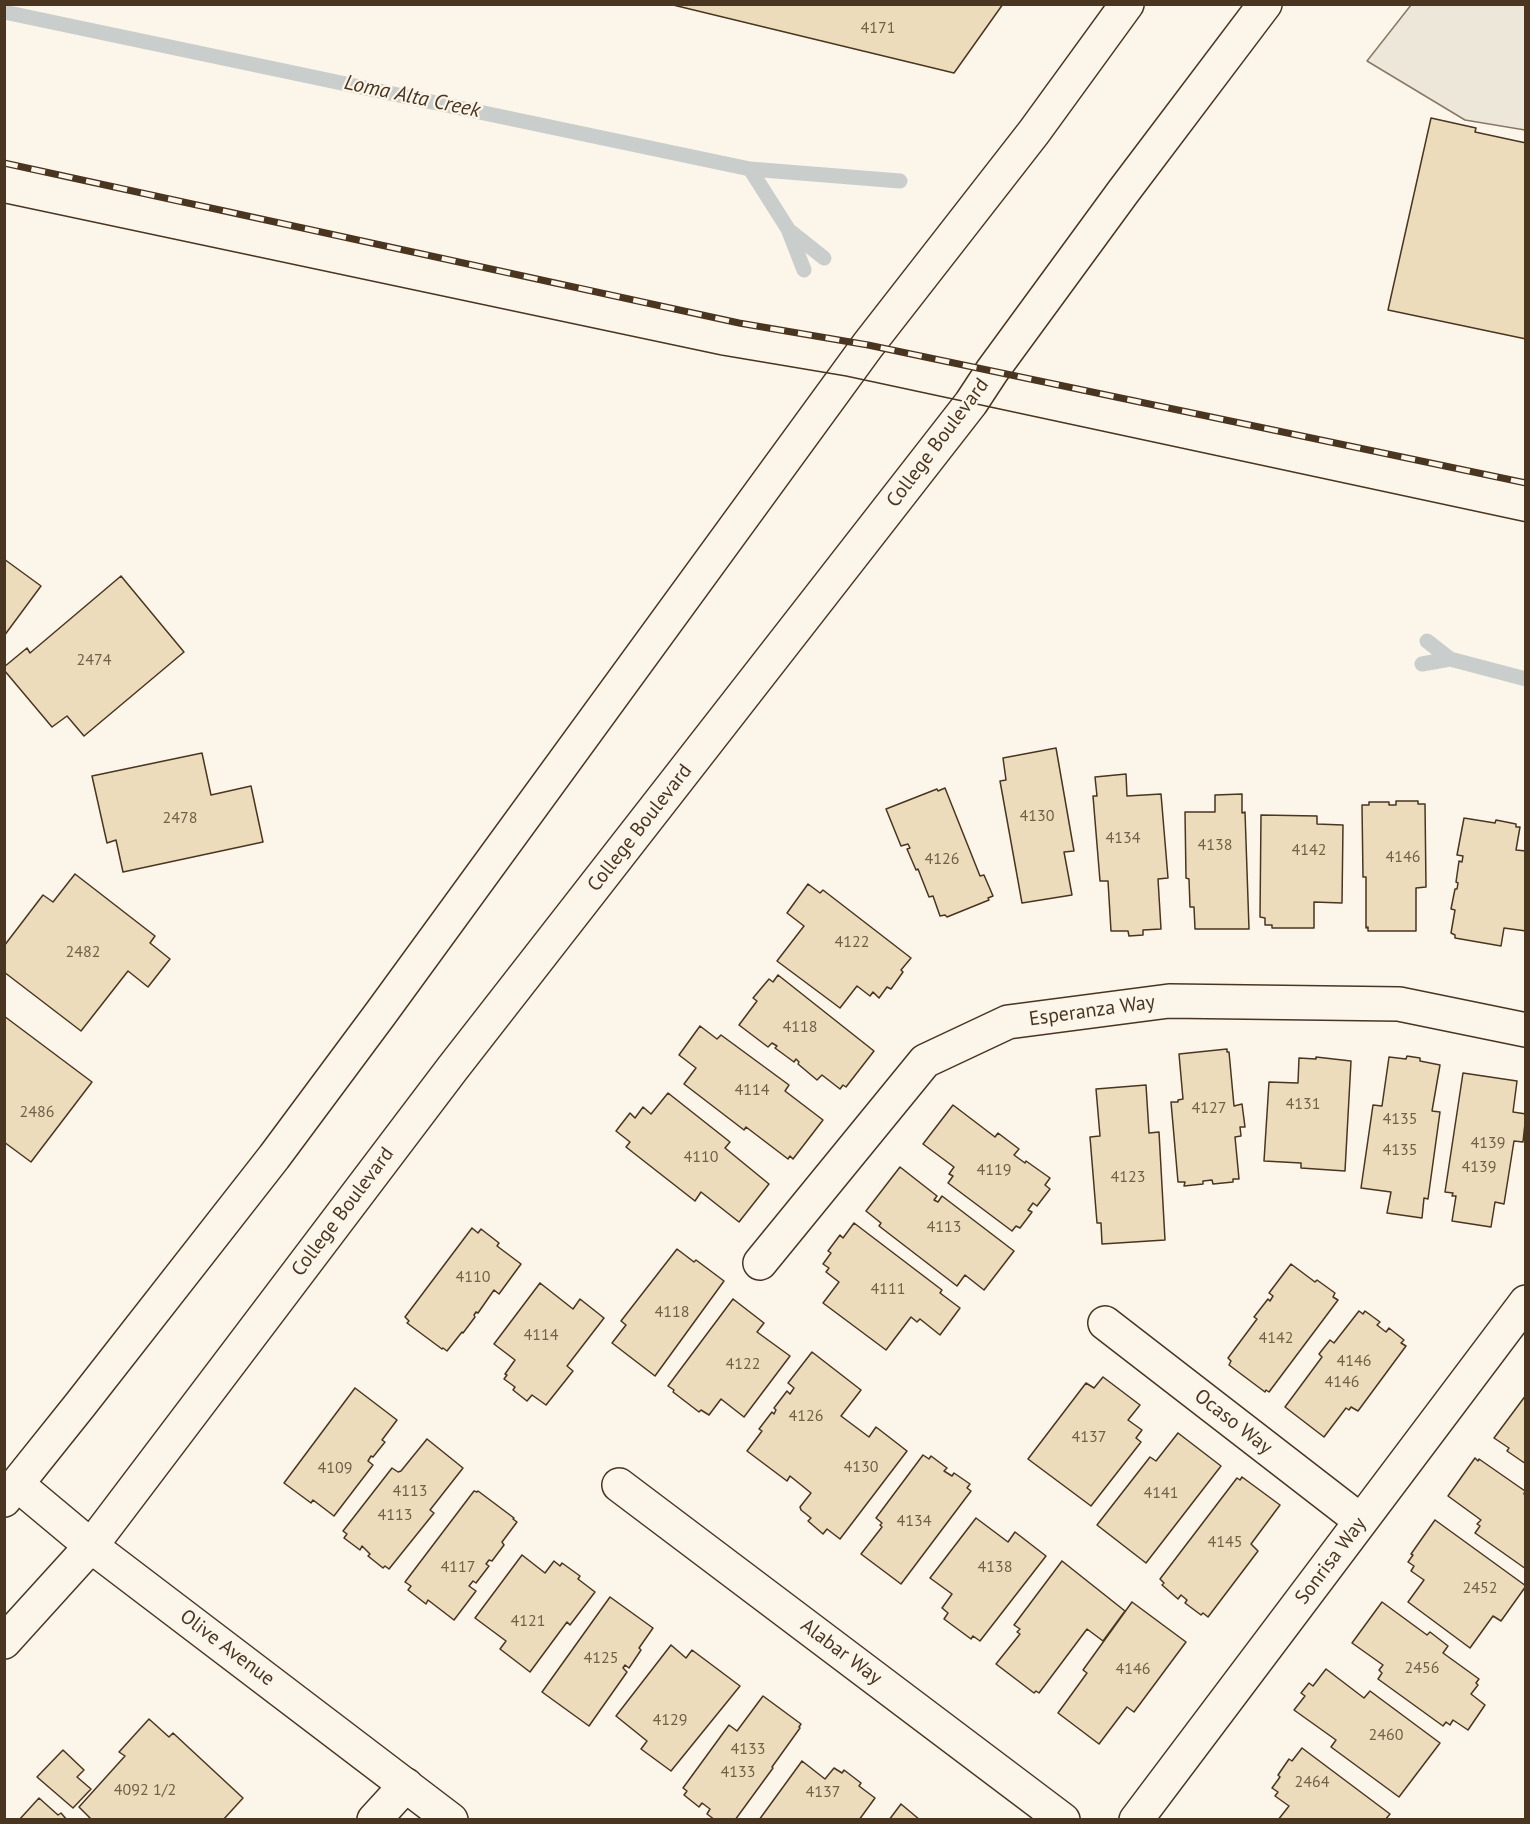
<!DOCTYPE html>
<html>
<head>
<meta charset="utf-8">
<style>
  body { margin:0 }
  #map { position:relative; width:1530px; height:1824px; overflow:hidden; background:#fbf6e9; font-family:"PT Sans",sans-serif }
  canvas { display:block }
  .frame { position:absolute; inset:0; border:6px solid #4a3520; pointer-events:none }
</style>
</head>
<body>
<div id="map">
<canvas width="1530" height="1824"></canvas>
<div class="frame"></div>
</div>
<script>
const context = document.querySelector('canvas').getContext('2d');
context.lineJoin = 'round';
function fillPath(path, color) { context.fillStyle = color; context.fill(path, 'evenodd'); }
const poly = rows => new Path2D(rows.map(r => 'M' + r).join(''));
function stroke(path, color, width, dash) { context.strokeStyle = color; context.lineWidth = width; context.lineCap = dash ? 'butt' : 'round'; context.setLineDash(dash || []); context.stroke(path); }
function drawText(font, color, halo, rows, align = 'center') {
  context.font = font + ' "PT Sans",sans-serif'; context.lineWidth = 4.5; context.setLineDash([]); context.textBaseline = 'middle'; context.strokeStyle = halo; context.fillStyle = color; for (const [text, x, y, turn = 0] of rows) {
    context.save(); context.translate(x, y); context.rotate((+turn || 0) * Math.PI / 180); context.textAlign = isNaN(turn) ? turn : align; if (halo) context.strokeText(text, 0, 0); context.fillText(text, 0, 0); context.restore();
  }
}
const parking = poly([
  [1411,5,1525,5,1525,130,1465,120,1367,61,1411,5]
]);
const stream = poly([
  [4,12,750,169,900,181],
  [750,169,788,229,804,270],
  [790,231,824,258],
  [1427,641,1450,659,1526,679],
  [1422,664,1450,659]
]);
const building = poly([
  [669,4,1003,4,954,73,669,4],
  [1431,118,1476,128,1475,132,1526,143,1526,339,1388,310,1431,118],
  [4,559,41,586,4,636,4,559],
  [121,576,184,652,84,736,67,716,52,727,4,670,4,667,27,648,30,653,121,576],
  [1056,748,1074,851,1064,852,1072,895,1022,903,1000,781,1006,780,1003,758,1056,748],
  [202,753,211,795,251,786,263,842,123,872,116,840,107,843,92,776,202,753],
  [1126,774,1127,796,1161,794,1168,878,1158,879,1161,929,1143,930,1143,935,1129,936,1128,931,1111,931,1108,881,1100,881,1093,796,1097,796,1095,777,1126,774],
  [945,788,980,876,984,875,993,896,988,898,989,900,947,917,945,915,940,916,933,896,929,897,918,869,916,870,907,849,910,848,908,844,901,846,886,809,937,789,938,791,945,788],
  [1242,794,1242,813,1245,812,1249,929,1195,929,1194,907,1190,907,1189,879,1186,878,1185,812,1215,812,1215,795,1242,794],
  [1396,801,1418,801,1418,804,1425,804,1426,887,1416,888,1416,931,1368,931,1368,927,1366,928,1366,877,1363,877,1362,805,1369,805,1369,802,1389,802,1389,805,1396,805,1396,801],
  [1261,815,1317,816,1317,824,1343,825,1342,903,1314,902,1314,928,1272,928,1272,925,1265,925,1265,918,1260,917,1261,815],
  [1464,818,1495,823,1496,820,1516,824,1516,827,1520,827,1516,850,1526,851,1526,931,1504,928,1501,946,1455,938,1455,935,1451,933,1455,910,1451,909,1455,889,1457,889,1458,883,1456,882,1459,861,1462,862,1463,856,1457,855,1464,818],
  [75,874,155,936,150,943,170,959,148,987,128,971,81,1031,4,972,4,946,43,895,53,902,75,874],
  [808,884,820,893,823,890,911,958,901,970,903,972,891,989,887,987,879,998,873,992,870,996,857,986,840,1008,777,961,804,926,787,913,808,884],
  [778,975,874,1051,846,1087,843,1085,840,1089,822,1075,817,1080,798,1064,799,1062,796,1059,794,1062,775,1048,777,1046,772,1043,768,1047,739,1025,757,1001,753,998,769,979,773,982,778,975],
  [4,1016,92,1082,31,1162,4,1142,4,1016],
  [700,1026,717,1039,721,1035,789,1085,785,1091,823,1120,793,1159,790,1156,788,1159,746,1127,744,1130,684,1084,696,1068,679,1055,700,1026],
  [1227,1049,1227,1052,1229,1052,1234,1106,1242,1104,1245,1127,1240,1127,1241,1136,1235,1137,1239,1179,1233,1179,1233,1182,1213,1184,1212,1180,1203,1181,1203,1184,1184,1186,1185,1182,1178,1182,1171,1102,1178,1102,1178,1100,1183,1099,1179,1054,1227,1049],
  [1407,1056,1420,1058,1420,1061,1440,1065,1432,1111,1440,1112,1428,1199,1424,1198,1422,1218,1387,1213,1391,1192,1361,1188,1373,1105,1382,1106,1389,1057,1406,1059,1407,1056],
  [1316,1057,1351,1061,1345,1171,1301,1168,1301,1163,1264,1161,1269,1082,1298,1083,1299,1058,1316,1059,1316,1057],
  [1463,1073,1517,1081,1513,1112,1526,1114,1523,1142,1514,1141,1504,1204,1495,1202,1491,1227,1452,1221,1456,1196,1452,1196,1453,1193,1445,1192,1463,1073],
  [1146,1085,1149,1133,1159,1132,1165,1240,1102,1244,1101,1223,1097,1223,1090,1137,1100,1136,1096,1089,1146,1085],
  [668,1093,730,1142,725,1148,769,1184,739,1222,701,1192,695,1201,626,1147,630,1142,616,1131,630,1113,635,1118,643,1107,651,1114,668,1093],
  [953,1105,995,1137,998,1133,1019,1149,1014,1155,1025,1163,1026,1161,1050,1178,1045,1185,1050,1189,1037,1206,1033,1203,1028,1210,1032,1212,1020,1228,1016,1226,1012,1231,948,1183,953,1176,949,1174,954,1167,923,1144,953,1105],
  [900,1167,937,1196,934,1200,938,1202,942,1196,1014,1251,984,1290,965,1275,957,1286,879,1226,881,1223,866,1211,900,1167],
  [854,1223,942,1290,940,1293,960,1308,940,1335,920,1319,917,1322,911,1317,886,1350,823,1303,839,1282,826,1272,829,1268,823,1264,831,1253,828,1251,840,1235,843,1238,854,1223],
  [472,1228,478,1233,481,1229,499,1243,497,1246,521,1264,499,1294,494,1290,478,1313,476,1312,474,1315,475,1317,463,1333,462,1332,447,1351,443,1348,442,1349,407,1323,409,1321,405,1317,472,1228],
  [677,1249,694,1262,696,1260,724,1281,655,1376,612,1343,626,1325,621,1321,677,1249],
  [1291,1264,1315,1282,1317,1280,1335,1293,1333,1297,1338,1300,1269,1392,1266,1390,1265,1392,1229,1365,1231,1361,1228,1358,1257,1319,1254,1317,1268,1299,1270,1301,1273,1296,1269,1293,1291,1264],
  [540,1283,573,1309,580,1299,604,1318,567,1366,573,1371,546,1405,532,1395,527,1401,513,1390,515,1387,504,1379,507,1375,505,1374,515,1360,494,1344,540,1283],
  [733,1299,764,1323,757,1332,790,1356,744,1417,721,1399,709,1415,701,1410,699,1412,673,1392,674,1390,668,1386,733,1299],
  [1359,1311,1363,1314,1365,1311,1380,1322,1377,1325,1386,1332,1389,1328,1404,1340,1401,1343,1406,1346,1358,1411,1351,1407,1349,1410,1346,1408,1324,1437,1285,1407,1322,1357,1319,1354,1330,1340,1334,1343,1359,1311],
  [812,1352,861,1390,841,1416,869,1437,876,1427,907,1451,840,1539,827,1529,823,1534,808,1521,811,1518,801,1510,800,1507,811,1493,790,1476,787,1481,747,1451,762,1431,759,1429,772,1412,774,1414,776,1410,774,1408,787,1391,790,1394,794,1388,788,1383,812,1352],
  [1103,1377,1140,1405,1128,1420,1142,1430,1136,1438,1141,1442,1091,1506,1028,1459,1086,1383,1094,1388,1103,1377],
  [355,1388,397,1420,382,1440,385,1442,373,1457,371,1456,368,1461,373,1465,334,1516,313,1500,311,1503,284,1483,355,1388],
  [1526,1395,1526,1464,1507,1451,1509,1448,1494,1438,1526,1395],
  [1178,1433,1221,1466,1146,1563,1097,1525,1150,1457,1156,1461,1178,1433],
  [427,1439,463,1468,430,1510,434,1513,389,1569,385,1566,383,1568,368,1556,370,1554,362,1546,360,1550,344,1538,347,1534,343,1531,392,1468,398,1472,401,1471,427,1439],
  [923,1455,929,1459,931,1456,947,1468,944,1471,952,1476,954,1473,970,1484,967,1488,971,1491,901,1584,861,1554,882,1527,880,1525,882,1523,876,1518,923,1455],
  [1475,1458,1478,1461,1479,1459,1525,1491,1524,1494,1526,1495,1526,1569,1475,1533,1480,1526,1477,1524,1481,1520,1448,1496,1475,1458],
  [1242,1477,1280,1505,1251,1544,1258,1551,1208,1617,1203,1613,1201,1615,1185,1603,1187,1600,1181,1595,1178,1599,1162,1585,1164,1583,1160,1579,1237,1478,1240,1480,1242,1477],
  [474,1491,477,1492,478,1491,514,1518,513,1519,517,1522,502,1542,504,1545,492,1561,489,1560,486,1564,489,1566,476,1583,473,1581,469,1586,476,1591,454,1620,428,1600,426,1604,408,1590,411,1586,405,1582,474,1491],
  [976,1518,1008,1542,1015,1532,1046,1556,980,1641,973,1636,971,1639,944,1619,948,1613,942,1608,952,1594,930,1578,976,1518],
  [1435,1520,1526,1586,1501,1621,1493,1616,1470,1648,1408,1602,1424,1580,1411,1571,1414,1566,1408,1562,1413,1555,1411,1554,1435,1520],
  [522,1555,545,1573,554,1561,560,1566,562,1563,580,1576,578,1579,595,1592,570,1625,567,1622,530,1672,500,1649,506,1641,475,1618,522,1555],
  [1062,1561,1125,1611,1103,1641,1087,1629,1039,1693,1036,1691,1034,1693,996,1664,1020,1634,1017,1632,1020,1629,1014,1625,1062,1561],
  [610,1597,653,1628,639,1648,641,1650,629,1668,625,1665,623,1668,627,1672,589,1726,542,1692,610,1597],
  [1132,1602,1186,1642,1134,1712,1127,1707,1099,1744,1058,1713,1087,1673,1083,1670,1132,1602],
  [1382,1602,1427,1635,1430,1632,1448,1646,1443,1653,1479,1679,1476,1683,1478,1685,1471,1694,1485,1705,1468,1730,1453,1720,1450,1725,1446,1722,1443,1726,1378,1679,1382,1673,1379,1670,1383,1665,1352,1643,1382,1602],
  [671,1645,686,1658,692,1650,740,1686,671,1771,641,1749,647,1741,616,1716,671,1645],
  [1326,1669,1364,1698,1370,1691,1440,1743,1399,1797,1331,1747,1336,1740,1294,1710,1305,1696,1301,1693,1309,1683,1313,1686,1326,1669],
  [763,1696,801,1724,799,1727,800,1728,772,1767,773,1768,735,1820,715,1820,707,1814,710,1809,702,1803,699,1807,684,1795,687,1791,683,1788,729,1725,737,1731,763,1696],
  [149,1719,169,1737,173,1733,243,1798,223,1820,92,1820,79,1807,125,1756,119,1752,149,1719],
  [1302,1748,1390,1814,1385,1820,1278,1820,1289,1806,1275,1796,1278,1792,1272,1788,1280,1777,1278,1775,1289,1759,1292,1761,1302,1748],
  [63,1750,84,1770,77,1777,91,1789,73,1808,37,1777,63,1750],
  [802,1761,825,1779,834,1768,842,1773,844,1770,861,1783,859,1786,875,1798,859,1820,759,1820,802,1761],
  [39,1798,58,1815,61,1813,67,1820,19,1820,39,1798],
  [901,1804,920,1820,889,1820,901,1804]
]);
const street = poly([
  [760,1263,925,1061,1008,1022,1169,1001,1399,1004,1526,1030],
  [1105,1323,1361,1521],
  [619,1485,1063,1820],
  [374,1820,406,1785],
  [1136,1820,1526,1302]
]);
const secondary = poly([
  [18,1485,91,1546,451,1820]
]);
const primary = poly([
  [4,1500,80,1405,274,1157,381,1013,868,345,1034,132,1127,4],
  [4,1642,91,1546,452,1069,971,403,992,371,1123,192,1265,4]
]);
const tram = poly([
  [4,203,721,355,846,376,1526,522]
]);
const rail = poly([
  [4,163,739,323,868,345,1526,483]
]);
const numberNames = [
  ["4171",878,28],
  ["2474",94,660],
  ["4130",1037,816],
  ["2478",180,818],
  ["4134",1123,838],
  ["4138",1215,845],
  ["4142",1309,850],
  ["4146",1403,857],
  ["4126",942,859],
  ["4122",852,942],
  ["2482",83,952],
  ["4118",800,1027],
  ["4114",752,1090],
  ["4131",1303,1104],
  ["4127",1209,1108],
  ["2486",37,1112],
  ["4135",1400,1119],
  ["4139",1488,1143],
  ["4135",1400,1150],
  ["4110",701,1157],
  ["4139",1479,1167],
  ["4119",994,1170],
  ["4123",1128,1177],
  ["4113",944,1227],
  ["4110",473,1277],
  ["4111",888,1289],
  ["4118",672,1312],
  ["4114",541,1335],
  ["4142",1276,1338],
  ["4146",1354,1361],
  ["4122",743,1364],
  ["4146",1342,1382],
  ["4126",806,1416],
  ["4137",1089,1437],
  ["4130",861,1467],
  ["4109",335,1468],
  ["4113",410,1491],
  ["4141",1161,1493],
  ["4113",395,1515],
  ["4134",914,1521],
  ["4145",1225,1542],
  ["4117",458,1567],
  ["4138",995,1567],
  ["2452",1480,1588],
  ["4121",528,1621],
  ["4125",601,1658],
  ["2456",1422,1668],
  ["4146",1133,1669],
  ["4129",670,1720],
  ["2460",1386,1735],
  ["4133",748,1749],
  ["4133",738,1772],
  ["2464",1312,1782],
  ["4092 1/2",145,1790],
  ["4137",823,1792]
];
const streetNames = [
  ["College Boulevard",938,443,-53],
  ["College Boulevard",640,828,-52],
  ["Esperanza Way",1092,1011,-8],
  ["College Boulevard",343,1212,-53],
  ["Ocaso Way",1233,1422,38],
  ["Sonrisa Way",1331,1561,-53],
  ["Olive Avenue",227,1648,37],
  ["Alabar Way",841,1652,37]
];
const waterNames = [
  ["Loma Alta Creek",412,97,12]
];
fillPath(parking, '#ede7d9');
stroke(parking, '#887966', 1.5);
stroke(stream, '#c9cecd', 15);
fillPath(building, '#ecdcbc');
stroke(building, '#4a3520', 1.5);
stroke(street, '#4a3520', 36);
stroke(secondary, '#4a3520', 36);
stroke(primary, '#4a3520', 36);
stroke(street, '#fbf6e9', 33);
stroke(secondary, '#fbf6e9', 33);
stroke(primary, '#fbf6e9', 33);
stroke(tram, '#4a3520', 1.5);
stroke(rail, '#4a3520', 7);
stroke(rail, '#fbf6e9', 4.5, [14]);
drawText('16px', '#725f47', null, numberNames);
drawText('20px', '#4a3520', '#fbf6e9', streetNames);
drawText('italic 21px', '#4a3520', '#fbf6e9', waterNames);
</script>
</body>
</html>
